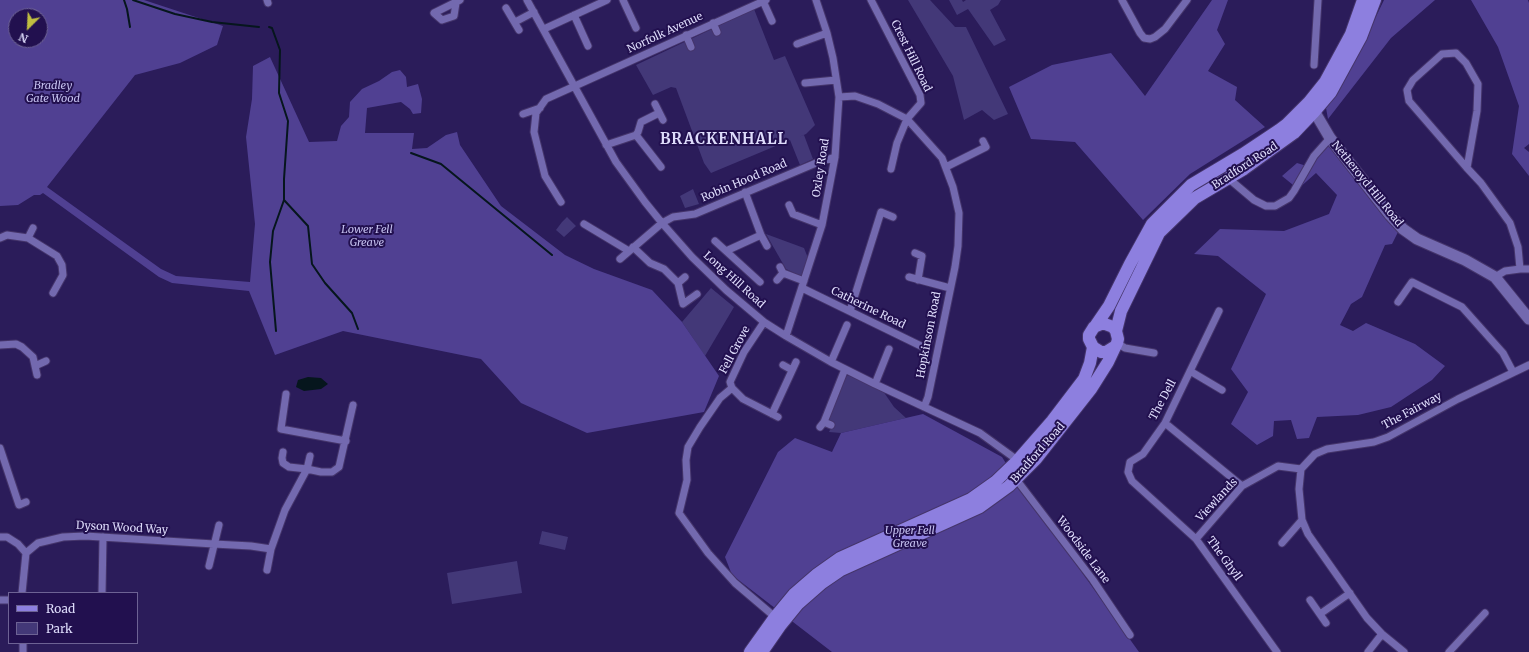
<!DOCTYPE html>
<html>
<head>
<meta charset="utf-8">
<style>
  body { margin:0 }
  #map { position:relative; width:1529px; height:652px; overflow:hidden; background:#2b1c5a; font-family:Merriweather,serif }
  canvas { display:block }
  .legend { position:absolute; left:8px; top:592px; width:130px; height:52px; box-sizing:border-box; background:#22104f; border:1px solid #6d6294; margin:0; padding:5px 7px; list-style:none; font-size:12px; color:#dedcfb }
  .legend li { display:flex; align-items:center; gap:8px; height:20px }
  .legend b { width:20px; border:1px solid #6d6294 }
  .north { position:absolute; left:8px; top:8px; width:40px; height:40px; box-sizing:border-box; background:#22104f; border:1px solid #6d6294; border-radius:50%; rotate:204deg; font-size:11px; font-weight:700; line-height:16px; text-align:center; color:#dedcfb }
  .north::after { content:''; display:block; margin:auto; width:14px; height:18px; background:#c0be41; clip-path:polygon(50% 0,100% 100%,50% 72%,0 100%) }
</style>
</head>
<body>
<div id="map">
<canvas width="1529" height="652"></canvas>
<ul class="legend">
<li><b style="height:5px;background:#8d7fdf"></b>Road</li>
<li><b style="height:11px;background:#433878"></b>Park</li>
</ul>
<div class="north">N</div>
</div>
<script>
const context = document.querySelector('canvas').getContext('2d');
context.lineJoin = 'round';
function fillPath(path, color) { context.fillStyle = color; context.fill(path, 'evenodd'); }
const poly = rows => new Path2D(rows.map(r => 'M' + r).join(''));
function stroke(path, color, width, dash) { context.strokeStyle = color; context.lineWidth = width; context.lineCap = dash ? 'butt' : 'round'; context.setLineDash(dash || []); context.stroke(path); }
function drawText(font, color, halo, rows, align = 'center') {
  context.font = font + ' Merriweather,serif'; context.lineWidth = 4; context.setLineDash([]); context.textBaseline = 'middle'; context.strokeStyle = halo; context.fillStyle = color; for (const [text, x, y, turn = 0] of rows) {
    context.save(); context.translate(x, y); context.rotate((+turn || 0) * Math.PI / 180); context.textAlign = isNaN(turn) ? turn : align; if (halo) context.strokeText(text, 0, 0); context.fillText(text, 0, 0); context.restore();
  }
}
const green = poly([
  [908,0,930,0,955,27,966,27,1008,114,994,120,982,110,964,120,953,76],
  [949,0,962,0,963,2,966,0,1001,0,998,5,990,10,1006,40,994,46,968,9,957,15],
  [754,9,774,60,785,56,815,125,806,134,799,137,804,135,813,159,800,165,790,140,711,173,704,163,676,88,671,87,653,95,636,65],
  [693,189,699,204,685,208,680,196],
  [567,217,576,226,564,237,556,230,562,222],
  [766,234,804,248,808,258,802,277,786,269],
  [711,288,734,307,705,356,682,322],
  [848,375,883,391,894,407,906,418,841,433,829,432,833,424,825,420,845,378],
  [542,531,568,537,565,550,539,544],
  [517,561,522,593,452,604,447,573]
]);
const forest = poly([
  [0,0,144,0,223,26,217,45,180,63,135,75,47,187,161,269,176,276,250,282,255,224,246,137,252,99,253,66,270,57,309,142,337,141,341,126,349,117,350,102,362,89,379,81,392,72,400,70,406,77,407,87,418,84,422,99,421,113,413,114,410,109,401,102,367,108,365,133,414,133,412,149,427,148,446,135,457,132,460,145,501,206,565,255,594,269,652,290,682,322,719,376,704,412,587,433,521,403,481,359,343,331,275,355,249,291,172,283,159,277,43,193,40,195,34,195,18,205,0,206],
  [16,16,40,16,40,40,16,40],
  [1212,0,1228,0,1217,30,1225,44,1208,71,1237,87,1235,100,1265,127,1190,174,1143,220,1075,142,1031,139,1009,87,1052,65,1111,53,1145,96],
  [1384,0,1435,0,1391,38,1328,119,1326,108,1347,76],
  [1471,0,1528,0,1529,3,1529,144,1524,148,1529,152,1529,176,1512,154,1519,106,1498,47],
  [1327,144,1398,232,1392,244,1385,245,1362,297,1351,304,1340,325,1353,331,1366,323,1415,344,1445,366,1432,380,1391,407,1358,415,1317,417,1309,438,1297,439,1291,420,1274,421,1273,436,1257,445,1231,424,1248,392,1231,369,1266,294,1218,256,1194,254,1220,229,1284,231,1329,214,1337,195,1316,173,1298,189,1282,176,1297,163,1310,167],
  [923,414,1002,457,1022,489,1139,652,832,652,732,575,725,557,778,452,795,438,832,452,841,433]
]);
const water = poly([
  [308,377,321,378,328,384,321,389,304,391,296,387,298,380]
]);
const stream = poly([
  [124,0,127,9,130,27],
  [133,0,175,14,212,22,259,27],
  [269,27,272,28,280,50,279,93,288,121,284,179,284,200,308,226,312,264,325,283,352,313,358,329],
  [411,153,441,164,552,255],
  [276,331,270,262,273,231,284,200]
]);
const street = poly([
  [267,0,268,3],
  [527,0,616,162,645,202,662,223,692,257,726,290,764,322,786,336,831,362,875,384,980,433,1020,462],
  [623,0,636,28],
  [871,0,920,95,921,103,907,119,897,143,891,169],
  [1122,0,1140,33,1144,38,1150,39,1155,37,1165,29,1187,0],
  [763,1,772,21],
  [456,3,454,16,442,20,434,13,460,0],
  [506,8,519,30],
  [574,15,588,46],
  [515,22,534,12],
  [713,23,717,32],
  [544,29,607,0],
  [686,35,691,47],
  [797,44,827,33],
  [1314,65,1318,0],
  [805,83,836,80],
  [839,97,855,96,878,104,907,119,942,158,953,187,959,213,958,246,955,267,928,397,924,407],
  [655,104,663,120],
  [523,114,540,108],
  [636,135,661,167],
  [606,145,636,135,638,132,641,122,659,113],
  [946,167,986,147,983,141],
  [1467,168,1477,111,1478,84,1466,63,1456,53,1442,54,1413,80,1407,90,1409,101,1467,168,1481,183,1510,223,1518,247,1520,269],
  [1228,178,1254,200,1266,206,1275,206,1289,198,1294,191,1314,156,1330,138],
  [745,192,761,235,767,246],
  [561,202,545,176,534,132,536,113,546,99,766,0],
  [789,205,793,214,822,225],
  [584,224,629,251],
  [0,238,7,235,28,238,57,256,62,265,63,275,53,293],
  [28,238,33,228],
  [715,241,726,251,761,235],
  [633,247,650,263,664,269,678,283,683,304,697,294],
  [726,251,760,282],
  [915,253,922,256,918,280],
  [620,259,662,223,673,217,695,214,816,163,835,157],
  [780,267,783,273,804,281],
  [909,277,950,288],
  [1495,277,1505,271,1520,269,1529,269],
  [777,280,783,273],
  [678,283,685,277],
  [802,288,925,348,929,341],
  [1398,302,1412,282,1462,307,1503,353,1513,372],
  [850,311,881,212,893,217],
  [1219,311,1165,423,1143,454,1130,462,1128,472,1132,481,1196,539,1277,652],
  [764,322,744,352,730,382,732,388,743,399,778,417],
  [786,336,822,225,835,157,839,97,833,58,827,33,816,0],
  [1117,343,1125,348,1154,353],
  [0,345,16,344,22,347,33,357,37,375],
  [831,362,847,325],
  [783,365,792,370],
  [35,366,46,361],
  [1190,371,1222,390],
  [875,384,889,349],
  [732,388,720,398,700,427,688,447,686,460,687,480,679,513,708,553,735,583,775,617],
  [286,394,281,429,346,441],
  [772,414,796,362],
  [824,422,831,425],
  [1165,423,1242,486],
  [820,427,824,422,845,369],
  [0,448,19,505,26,502],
  [283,452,282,458,283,463,289,467,307,469,310,456],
  [1016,479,1093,580,1130,635],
  [0,537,7,537,18,544,26,553],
  [1196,539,1242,486,1278,466,1301,469],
  [1282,543,1302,520],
  [209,566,219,525],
  [267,570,271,549],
  [22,593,26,553,38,543,63,537,85,536,214,544,251,546,271,549,285,510,307,469,321,472,332,472,339,467,353,405],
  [102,593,103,537],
  [0,600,9,600],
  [1310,600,1326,623],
  [1320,614,1350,593],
  [23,643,23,652],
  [1368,652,1382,634],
  [1404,652,1382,634,1367,618,1308,534,1302,520,1299,489,1301,469,1315,454,1327,449,1374,442,1388,437,1458,399,1529,365],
  [1449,652,1485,613]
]);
const secondary = poly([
  [1310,104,1330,138,1390,215,1403,229,1417,239,1465,260,1495,277,1529,319]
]);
const primary = poly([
  [1096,325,1109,306,1130,264,1152,224,1191,185,1243,154,1279,130,1287,124,1309,102,1325,82,1351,34,1363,0],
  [1116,331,1121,311,1159,233,1195,198,1244,169,1294,133,1314,112,1331,92,1361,37,1375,0],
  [750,652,775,617,794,594,816,575,840,558,971,499,995,482,1017,461,1052,421,1084,379,1090,363,1093,347],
  [762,652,780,626,798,604,822,583,841,570,980,507,1009,486,1036,459,1091,389,1108,362,1117,343,1118,339,1116,331,1113,327,1105,324,1101,324,1094,327,1089,335,1089,339,1093,347,1101,352,1106,352,1114,347]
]);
const streetNames = [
  ["Norfolk Avenue",665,33,-25],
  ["Crest Hill Road",911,56,64],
  ["Bradford Road",1245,166,-33],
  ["Oxley Road",821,168,-81],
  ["Robin Hood Road",744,181,-23],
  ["Netheroyd Hill Road",1367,184,51],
  ["Long Hill Road",734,280,42],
  ["Catherine Road",868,308,26],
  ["Hopkinson Road",929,335,-79],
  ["Fell Grove",735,350,-62],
  ["The Dell",1163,400,-62],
  ["The Fairway",1412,411,-28],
  ["Bradford Road",1038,453,-49],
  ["Viewlands",1217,500,-47],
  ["Dyson Wood Way",122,528,3],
  ["Woodside Lane",1083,550,53],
  ["The Ghyll",1224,559,54]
];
const parkNames = [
  ["Bradley",53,86],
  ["Gate Wood",53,99],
  ["Lower Fell",367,230],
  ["Greave",367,243],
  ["Upper Fell",910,531],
  ["Greave",910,544]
];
const districtNames = [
  ["BRACKENHALL",724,140]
];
fillPath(green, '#433878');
fillPath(forest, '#504092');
fillPath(water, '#06161d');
stroke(stream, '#06161d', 2);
stroke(street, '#45356b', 9);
stroke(secondary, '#45356b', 13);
stroke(primary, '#45356b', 14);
stroke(street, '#7369af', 7);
stroke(secondary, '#7369af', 11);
stroke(primary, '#8d7fdf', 12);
drawText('11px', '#dedcfb', '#22104f', streetNames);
drawText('italic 11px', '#c6c2f0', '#22104f', parkNames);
context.letterSpacing = '1px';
drawText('bold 15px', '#dedcfb', '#22104f', districtNames);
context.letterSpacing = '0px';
</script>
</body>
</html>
